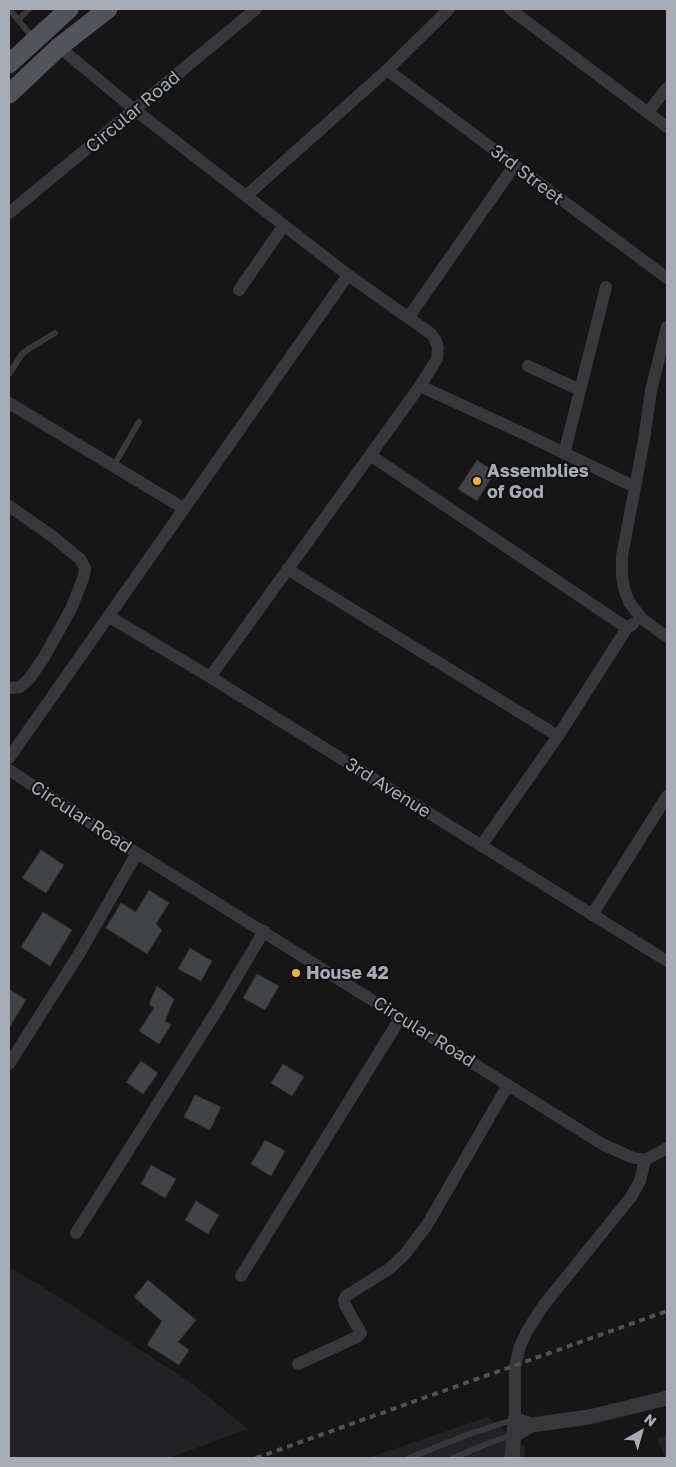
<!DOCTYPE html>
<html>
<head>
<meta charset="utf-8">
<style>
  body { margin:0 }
  #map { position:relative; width:676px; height:1467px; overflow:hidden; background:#161617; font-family:"Golos Text",sans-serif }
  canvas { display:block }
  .frame { position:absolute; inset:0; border:10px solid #a8acb7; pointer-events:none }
  .north { position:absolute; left:616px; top:1407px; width:50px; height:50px; -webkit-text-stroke:4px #111112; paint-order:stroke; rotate:38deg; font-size:14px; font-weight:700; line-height:20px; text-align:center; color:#a8acb7 }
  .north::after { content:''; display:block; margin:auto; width:18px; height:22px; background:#a8acb7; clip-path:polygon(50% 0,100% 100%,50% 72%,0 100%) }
</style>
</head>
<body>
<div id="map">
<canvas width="676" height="1467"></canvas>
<div class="frame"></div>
<div class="north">N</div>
</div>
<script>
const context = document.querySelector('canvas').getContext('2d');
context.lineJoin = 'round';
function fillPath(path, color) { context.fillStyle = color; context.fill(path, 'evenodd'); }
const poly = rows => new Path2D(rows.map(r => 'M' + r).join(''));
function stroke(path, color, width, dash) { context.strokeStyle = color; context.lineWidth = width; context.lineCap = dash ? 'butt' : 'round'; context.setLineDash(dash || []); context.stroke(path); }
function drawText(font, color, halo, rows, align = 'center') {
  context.font = font + ' "Golos Text",sans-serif'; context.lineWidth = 4; context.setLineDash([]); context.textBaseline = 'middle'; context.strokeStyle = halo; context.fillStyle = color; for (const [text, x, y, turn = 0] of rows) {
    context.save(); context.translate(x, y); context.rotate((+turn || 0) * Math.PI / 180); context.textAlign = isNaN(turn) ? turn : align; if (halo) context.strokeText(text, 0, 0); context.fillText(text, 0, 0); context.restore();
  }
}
const built = poly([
  [9,1267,56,1295,190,1382,248,1429,169,1458,9,1458],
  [488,1417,525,1447,524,1458,367,1458],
  [667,1434,667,1458,665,1458,657,1438]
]);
const building = poly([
  [477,460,495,472,477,501,458,489,477,460],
  [41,850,64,865,46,893,22,878,41,850],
  [149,890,169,903,156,924,162,930,147,954,106,928,121,903,136,912,149,890],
  [43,912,72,930,50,966,21,947,43,912],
  [190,948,212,961,201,981,178,969,190,948],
  [257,974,279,986,265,1010,243,998,257,974],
  [157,986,174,999,165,1021,171,1025,159,1044,139,1031,154,1008,149,1004,157,986],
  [9,989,26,1000,9,1028,9,989],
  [141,1061,158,1073,143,1094,126,1082,141,1061],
  [283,1064,304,1077,292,1096,271,1083,283,1064],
  [195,1095,221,1107,210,1130,184,1117,195,1095],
  [265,1140,285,1151,271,1176,251,1164,265,1140],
  [151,1165,176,1179,165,1198,141,1184,151,1165],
  [196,1201,219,1215,208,1234,185,1220,196,1201],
  [148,1280,196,1320,178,1342,189,1350,179,1365,147,1345,162,1321,134,1297,148,1280]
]);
const service = poly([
  [9,9,34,39],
  [18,20,29,9],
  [9,374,22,354,30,348,55,333],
  [113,467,139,422],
  [409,1458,472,1433,513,1420],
  [453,1458,489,1443,513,1435]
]);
const minor = poly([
  [510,9,667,127],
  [59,47,135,110,348,275,430,333,435,339,438,348,437,359,420,386,210,677],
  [387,70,667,278],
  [648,112,667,88],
  [246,196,387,70,449,9],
  [9,213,256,9],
  [239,290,284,225],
  [408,318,514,166],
  [667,327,651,390,644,440,622,556,622,576,624,588,629,602,642,619,667,637],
  [528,366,580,390],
  [420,386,516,430,635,487],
  [9,403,183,508],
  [564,454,606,287],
  [370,455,627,628],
  [9,506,52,536,80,559,85,568,84,576,71,609,43,659,29,679,20,687,9,688],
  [287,569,558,736],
  [108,616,210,677,667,961],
  [9,758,348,275],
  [9,770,137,853,602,1144,631,1157,645,1160,667,1148],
  [481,846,558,736,627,628,633,624],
  [592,915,667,796],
  [9,1064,79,954,137,853],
  [76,1233,219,1007,264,931],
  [241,1276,401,1017],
  [298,1364,357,1337,361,1333,345,1305,344,1300,346,1296,389,1269,405,1254,427,1225,508,1085],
  [515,1420,515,1366,520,1346,527,1331,543,1306,631,1197,640,1181,645,1160]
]);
const tertiary = poly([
  [514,1435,531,1425,589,1417,667,1398],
  [512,1458,515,1420,531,1425]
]);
const primary = poly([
  [9,64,69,9],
  [9,94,59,47,108,9]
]);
const rail = poly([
  [256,1458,667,1311]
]);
const markers = [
  [477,481,5,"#ecb439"],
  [296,973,5,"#ecb439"]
];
const streetNames = [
  ["Circular Road",133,112,-40],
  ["3rd Street",527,175,37],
  ["3rd Avenue",388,788,32],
  ["Circular Road",81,817,33],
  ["Circular Road",424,1032,32]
];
const poiNames = [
  ["Assemblies",487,471],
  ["of God",487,492],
  ["House 42",306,973]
];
fillPath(built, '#222224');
fillPath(building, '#424347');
stroke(building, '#303033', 1);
stroke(service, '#37373c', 6);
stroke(minor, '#37373c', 12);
stroke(tertiary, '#37373c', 15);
stroke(primary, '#53545b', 19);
stroke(rail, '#505157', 4, [6, 5]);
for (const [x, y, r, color] of markers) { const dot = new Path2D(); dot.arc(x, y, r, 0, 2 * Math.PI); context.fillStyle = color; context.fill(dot); stroke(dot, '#111112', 2); }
drawText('18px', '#a8acb7', '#111112', streetNames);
drawText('bold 18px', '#a8acb7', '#111112', poiNames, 'left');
</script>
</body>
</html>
